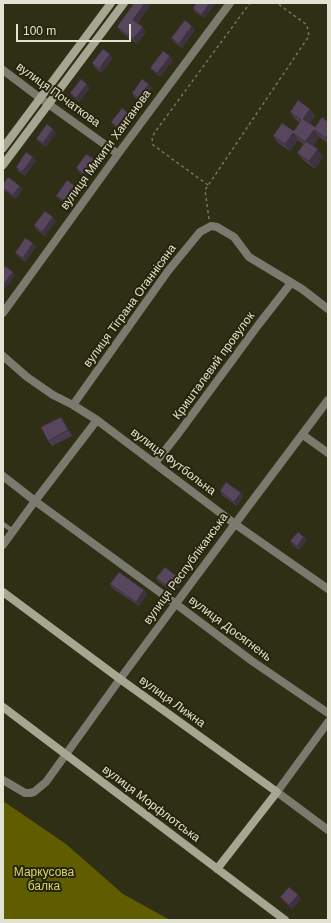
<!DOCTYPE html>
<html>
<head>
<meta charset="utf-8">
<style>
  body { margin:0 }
  #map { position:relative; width:331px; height:923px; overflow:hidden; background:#2f2f15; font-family:Helvetica,sans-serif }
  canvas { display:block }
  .frame { position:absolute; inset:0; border:4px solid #e3e3d3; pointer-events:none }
  .scale { position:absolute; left:16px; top:24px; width:115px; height:18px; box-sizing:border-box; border:2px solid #e3e3d3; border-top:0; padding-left:5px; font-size:12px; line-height:14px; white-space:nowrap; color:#e3e3d3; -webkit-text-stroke:3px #26250b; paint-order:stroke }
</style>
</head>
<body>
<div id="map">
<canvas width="331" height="923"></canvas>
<div class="frame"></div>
<div class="scale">100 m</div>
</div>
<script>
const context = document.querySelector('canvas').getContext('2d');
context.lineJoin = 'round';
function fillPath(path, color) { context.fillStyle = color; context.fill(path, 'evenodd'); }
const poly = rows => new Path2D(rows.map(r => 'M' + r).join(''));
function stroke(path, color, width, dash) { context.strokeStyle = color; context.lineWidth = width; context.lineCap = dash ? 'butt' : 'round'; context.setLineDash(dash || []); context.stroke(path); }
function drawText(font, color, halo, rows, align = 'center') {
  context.font = font + ' Helvetica,sans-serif'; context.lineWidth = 4; context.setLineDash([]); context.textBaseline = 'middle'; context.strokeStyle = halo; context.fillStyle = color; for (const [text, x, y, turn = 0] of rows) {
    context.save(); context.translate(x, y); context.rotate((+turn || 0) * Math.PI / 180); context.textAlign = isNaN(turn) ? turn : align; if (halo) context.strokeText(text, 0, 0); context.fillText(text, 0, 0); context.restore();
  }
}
const forest = poly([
  [3,801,66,844,123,894,170,920,3,920]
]);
const path = poly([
  [208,185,153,145,152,138,155,132,250,3],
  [209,219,205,190,309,36,307,25,277,3]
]);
const lane = poly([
  [3,524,13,531]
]);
const street = poly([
  [3,70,40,98,118,154],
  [3,313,118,154,230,3],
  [3,356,27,377,53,395,73,405,97,420,235,524,328,589],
  [73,405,168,271,200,232,211,226,217,227,234,237,249,257,302,289,328,309],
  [303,435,328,453],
  [155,463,178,434,259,324,291,283],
  [3,476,35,501,176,604,252,661,328,713],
  [3,545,35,501,97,420],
  [328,722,277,792,328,830],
  [3,780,25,793,30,793,34,792,46,782,120,679,235,524,328,400]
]);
const secondary = poly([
  [3,148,111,3],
  [3,165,124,3],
  [3,592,120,679,277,792,217,869],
  [3,707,285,920]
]);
const wall = poly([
  [215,4,204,18,195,12,193,8],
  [138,23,143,27,146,32,137,44,121,32,117,27],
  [192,26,195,30,182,48,174,42,171,38],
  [113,58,101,73,94,67,92,63],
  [173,60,160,77,153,71,150,68],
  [149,84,152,88,141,102,134,97,132,93],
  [90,88,79,102,73,97,70,93],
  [310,109,315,116,310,123,315,127,328,122,328,143,319,137,313,146,323,157,315,169,303,160,297,153,303,144,298,140,290,151,278,143,273,136,294,131,300,123,295,119,290,112],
  [128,113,131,117,120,131,114,126,111,122],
  [53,129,56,133,46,147,39,142,36,139],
  [33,157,36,161,25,176,18,171,16,167],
  [94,159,96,163,86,178,79,172,76,168],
  [3,184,20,186,23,189,16,199,4,190,3,189],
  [78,189,67,205,59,199,56,196],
  [53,217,56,221,45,236,36,229,34,225],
  [33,243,36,247,25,262,18,256,15,253],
  [61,417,65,423,72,436,52,446,48,441],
  [220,491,241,493,243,496,237,506,222,495],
  [307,540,299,550,293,545,290,541],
  [156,578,182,582,174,593,159,582],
  [110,584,144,590,147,594,139,606,112,588],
  [298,895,301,899,292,909,283,901,280,897]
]);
const shadedWall = poly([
  [145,3,152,3,137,25,133,20],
  [210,3,215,3,215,4,204,18,201,15],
  [192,26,195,30,182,48,179,44],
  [143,27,146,32,137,44,133,39],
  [110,54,113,58,101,73,99,69],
  [170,56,173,60,160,77,157,73],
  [87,84,90,88,79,102,76,98],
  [149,84,152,88,141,102,138,98],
  [310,109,315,116,308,126,303,119],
  [128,113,131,117,120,131,117,127],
  [53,129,56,133,46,147,43,143],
  [314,130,319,137,310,149,305,142],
  [293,133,298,140,290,151,285,144],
  [328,135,328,141,326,138],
  [318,149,323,157,315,169,309,161],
  [33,157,36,161,25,176,22,172],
  [94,159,96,163,86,178,83,174],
  [20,186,23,189,16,199,13,195],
  [75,186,78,189,67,205,65,201],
  [53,217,56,221,45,236,42,232],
  [33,243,36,247,25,262,23,258],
  [13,272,15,276,3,291,3,285],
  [61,417,65,423,72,436,68,430],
  [241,493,243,496,237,506,234,502],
  [304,537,307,540,299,550,297,546],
  [179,578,182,582,174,593,171,589],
  [144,590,147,594,139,606,136,602],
  [298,895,301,899,292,909,289,905]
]);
const building = poly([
  [134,3,145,3,133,20,143,27,133,39,117,27,134,3],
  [196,3,210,3,201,15,193,8,196,3],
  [185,20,192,26,179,44,171,38,185,20],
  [103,49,110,54,99,69,92,63,103,49],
  [163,51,170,56,157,73,150,68,163,51],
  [81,79,87,84,76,98,70,93,81,79],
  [142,79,149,84,138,98,132,93,142,79],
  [298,100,310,109,303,119,315,127,322,117,328,122,328,135,326,138,314,130,305,142,293,133,285,144,273,136,282,123,294,131,301,120,290,112,298,100],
  [122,108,128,113,117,127,111,122,122,108],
  [47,124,53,129,43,143,36,139,47,124],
  [306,141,318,149,309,161,297,153,306,141],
  [26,152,33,157,22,172,16,167,26,152],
  [86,154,94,159,83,174,76,168,86,154],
  [8,177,20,186,13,195,3,188,3,184,8,177],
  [67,180,75,186,65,201,56,196,67,180],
  [45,211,53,217,42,232,34,225,45,211],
  [25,238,33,243,23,258,15,253,25,238],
  [5,266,13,272,3,285,3,269,5,266],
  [61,417,68,430,48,441,41,427,61,417],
  [226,482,241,493,234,502,220,491,226,482],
  [298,532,304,537,297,546,290,541,298,532],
  [165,567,179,578,171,589,156,578,165,567],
  [119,572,144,590,136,602,110,584,119,572],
  [289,887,298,895,289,905,280,897,289,887]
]);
const streetNames = [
  ["вулиця Початкова",58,95,36],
  ["вулиця Микити Ханганова",106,150,-54],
  ["вулиця Тіграна Оганнісяна",130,306,-54],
  ["Кришталевий провулок",214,366,-54],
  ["вулиця Футбольна",173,462,37],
  ["вулиця Республіканська",186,569,-54],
  ["вулиця Досягнень",230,629,37],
  ["вулиця Лижна",172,702,36],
  ["вулиця Морфлотська",151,804,37]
];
const parkNames = [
  ["Маркусова",44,873],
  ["балка",44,887]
];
fillPath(forest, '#605c00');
stroke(path, '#75755f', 1.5, [3, 3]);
stroke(lane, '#7a7b6e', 4.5);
stroke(street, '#7a7b6e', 8);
stroke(secondary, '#a6a692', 8);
fillPath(wall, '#4c3c4f');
fillPath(shadedWall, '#3e3140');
fillPath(building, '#58465c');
stroke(building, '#3e3140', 1);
drawText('12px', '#e3e3d3', '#26250b', streetNames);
drawText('12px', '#d8d56a', '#26250b', parkNames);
</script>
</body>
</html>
